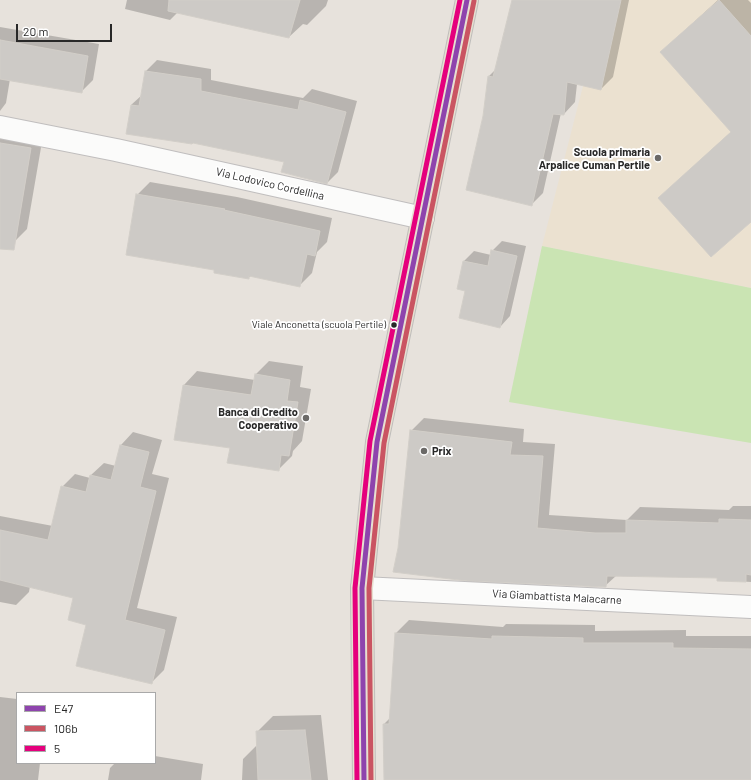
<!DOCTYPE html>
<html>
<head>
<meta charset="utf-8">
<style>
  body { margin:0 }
  #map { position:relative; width:751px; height:780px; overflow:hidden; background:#e7e2dc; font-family:Barlow,sans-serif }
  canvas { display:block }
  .legend { position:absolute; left:16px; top:692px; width:140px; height:72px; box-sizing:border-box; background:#fff; border:1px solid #a9a9a9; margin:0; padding:5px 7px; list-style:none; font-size:12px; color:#282828 }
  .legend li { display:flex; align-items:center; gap:8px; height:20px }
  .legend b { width:20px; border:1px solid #a9a9a9 }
  .scale { position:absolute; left:16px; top:24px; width:96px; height:18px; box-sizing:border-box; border:2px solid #282828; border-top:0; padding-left:5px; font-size:12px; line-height:14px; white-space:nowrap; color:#282828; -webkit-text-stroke:3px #fff; paint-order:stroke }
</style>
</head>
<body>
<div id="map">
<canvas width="751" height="780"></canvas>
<ul class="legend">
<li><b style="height:5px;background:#8e44ad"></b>E47</li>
<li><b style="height:5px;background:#ca5462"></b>106b</li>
<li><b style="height:5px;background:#e5007d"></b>5</li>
</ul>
<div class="scale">20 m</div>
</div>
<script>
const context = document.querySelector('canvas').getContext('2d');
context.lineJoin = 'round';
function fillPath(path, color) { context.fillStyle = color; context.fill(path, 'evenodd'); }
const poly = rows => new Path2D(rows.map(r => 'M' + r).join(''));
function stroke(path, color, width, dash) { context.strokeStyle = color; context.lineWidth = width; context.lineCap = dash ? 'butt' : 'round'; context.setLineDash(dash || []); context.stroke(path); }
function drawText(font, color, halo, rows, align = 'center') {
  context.font = font + ' Barlow,sans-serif'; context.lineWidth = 3.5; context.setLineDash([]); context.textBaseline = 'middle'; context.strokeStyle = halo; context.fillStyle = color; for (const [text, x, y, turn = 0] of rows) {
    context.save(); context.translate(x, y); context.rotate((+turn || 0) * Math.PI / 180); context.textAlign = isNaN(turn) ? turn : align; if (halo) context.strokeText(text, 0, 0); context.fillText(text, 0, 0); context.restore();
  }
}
const education = poly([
  [602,0,751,0,751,288,542,246,583,86]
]);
const green = poly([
  [542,246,751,288,751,443,509,402]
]);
const shadow = poly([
  [127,0,328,0,326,6,307,25,303,24,289,37,179,11,170,20,125,9],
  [513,0,629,0,613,77,601,89,577,84,575,102,564,114,561,113,543,193,531,205,484,117,489,76,496,69],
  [718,0,748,0,751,3,751,220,659,198,732,131,661,52],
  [0,27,99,44,93,80,81,92,10,79,6,103,0,111],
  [157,60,211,69,211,80,303,98,312,89,357,101,338,172,327,183,285,161,131,105,142,95,146,71],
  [0,119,43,136,27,229,15,241,0,238],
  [150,182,237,197,332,218,327,242,317,252,312,273,299,286,251,276,248,278,215,269,137,195],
  [502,241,526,246,510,316,500,327,466,290,458,288,464,261,474,251,491,255,492,251],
  [269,361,303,366,300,387,311,389,302,441,293,451,292,456,278,470,232,447,184,385,197,371,255,380,256,374],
  [424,418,524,429,523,442,555,444,549,515,627,520,640,507,729,510,733,506,751,506,751,582,718,580,718,577,617,575,605,586,399,548,411,431],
  [133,432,162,440,152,474,169,478,137,608,177,617,164,670,151,683,87,624,75,597,30,586,29,592,16,605,0,602,0,516,53,526,62,487,75,474,90,478,91,475,104,463,116,466,121,445],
  [409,620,503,627,506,624,595,625,595,631,686,630,686,636,751,636,751,780,385,780,384,724,391,717,396,633],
  [0,697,17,699,17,763,40,763,38,780,0,780],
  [321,715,328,780,242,780,243,759,258,744,257,732,273,716],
  [155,756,203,764,201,780,207,780,108,780,110,768,115,763,155,763]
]);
const building = poly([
  [169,0,300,0,289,38,168,11,169,0],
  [512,0,621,0,601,90,567,82,564,115,553,114,532,206,466,190,483,116,488,76,493,77,512,0],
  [719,0,751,36,751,222,711,257,658,198,731,132,660,52,719,0],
  [0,40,88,56,82,93,0,79,0,40],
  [145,71,201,79,201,91,298,110,300,100,346,112,327,184,281,172,284,162,193,143,192,144,126,134,131,105,139,106,145,71],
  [0,143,31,148,14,250,0,249,0,143],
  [136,194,225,209,224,210,320,231,315,256,307,254,300,287,249,276,249,279,214,273,214,270,126,255,136,194],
  [491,250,517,256,500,328,459,318,465,291,457,289,463,261,488,266,491,250],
  [255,374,290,380,287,401,298,402,289,456,281,455,279,471,227,463,230,448,174,440,183,385,251,395,255,374],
  [410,430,512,442,510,455,543,456,537,528,595,533,626,533,626,520,719,523,719,519,751,520,751,575,746,574,746,582,717,581,717,578,607,576,606,587,467,581,393,572,398,548,410,430],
  [120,445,149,452,140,487,156,491,125,620,165,630,152,684,76,666,86,625,68,620,73,598,0,580,0,530,48,540,61,486,86,492,90,475,111,480,120,445],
  [395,633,492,639,492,636,583,638,583,643,673,643,673,648,751,649,751,780,384,780,383,724,389,724,395,633],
  [305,730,311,780,258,780,256,731,305,730]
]);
const minor = poly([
  [0,127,116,150,423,218],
  [362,588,751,607]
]);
const primary = poly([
  [364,780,362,588,377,442,467,0]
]);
const bus1 = poly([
  [364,780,362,588,377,442,467,0]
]);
const bus2 = poly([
  [371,780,369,588,384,443,474,1]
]);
const bus3 = poly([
  [357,780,355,588,370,441,460,0]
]);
const markers = [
  [658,158,4,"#6b6967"],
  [394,325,3.5,"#282828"],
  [306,418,4,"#6b6967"],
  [424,451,4,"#6b6967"]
];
const busNames = [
  ["Viale Anconetta (scuola Pertile)",386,325]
];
const poiNames = [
  ["Scuola primaria",650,152],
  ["Arpalice Cuman Pertile",650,165],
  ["Banca di Credito",298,412],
  ["Cooperativo",298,425],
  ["Prix",432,451,"left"]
];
const streetNames = [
  ["Via Lodovico Cordellina",270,184,13],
  ["Via Giambattista Malacarne",557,597,3]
];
fillPath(education, '#ebe1d0');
fillPath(green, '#cae4b3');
fillPath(shadow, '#0003');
fillPath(building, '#cdcac6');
stroke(building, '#d2cec8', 1);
stroke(minor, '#c0bebe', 24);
stroke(primary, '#bfbdbb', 24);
stroke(minor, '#fbfbfa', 22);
stroke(primary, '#e7e0d1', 22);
stroke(bus1, '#8e44ad', 5);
stroke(bus2, '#ca5462', 5);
stroke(bus3, '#e5007d', 5);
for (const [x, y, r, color] of markers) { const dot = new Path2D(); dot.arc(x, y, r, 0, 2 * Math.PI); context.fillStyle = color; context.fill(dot); stroke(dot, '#fff', 1.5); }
drawText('10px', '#282828', '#fff', busNames, 'right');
drawText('bold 11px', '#282828', '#fff', poiNames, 'right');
drawText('11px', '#282828', '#fff', streetNames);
</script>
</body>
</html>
